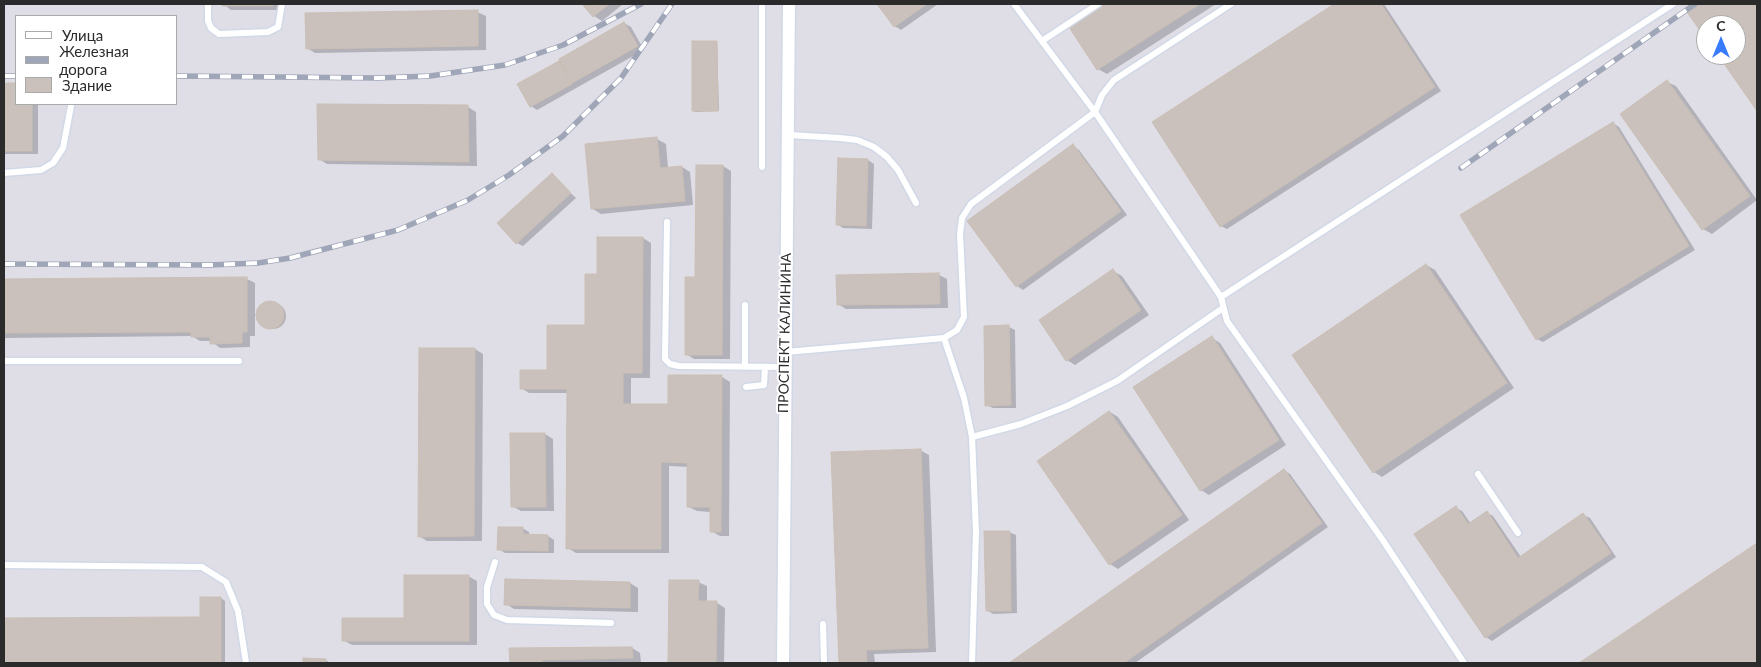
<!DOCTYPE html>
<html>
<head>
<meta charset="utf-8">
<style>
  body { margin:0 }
  #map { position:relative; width:1761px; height:667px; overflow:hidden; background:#efe4dc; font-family:Lato,sans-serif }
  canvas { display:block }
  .frame { position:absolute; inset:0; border:5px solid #2b2b2b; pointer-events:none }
  .legend { position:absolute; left:15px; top:15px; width:162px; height:90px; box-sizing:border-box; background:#fff; border:1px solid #aaa; margin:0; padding:6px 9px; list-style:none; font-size:15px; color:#2b2b2b }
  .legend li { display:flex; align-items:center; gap:10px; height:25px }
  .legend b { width:25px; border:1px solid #aaa }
  .north { position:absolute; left:1696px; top:15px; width:50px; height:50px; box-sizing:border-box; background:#fff; border:1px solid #aaa; border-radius:50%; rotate:0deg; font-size:14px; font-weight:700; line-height:20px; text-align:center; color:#2b2b2b }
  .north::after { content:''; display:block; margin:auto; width:18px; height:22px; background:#397bff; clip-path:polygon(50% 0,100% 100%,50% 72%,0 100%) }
</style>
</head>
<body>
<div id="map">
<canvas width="1761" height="667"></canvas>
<div class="frame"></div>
<ul class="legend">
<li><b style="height:6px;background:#fff"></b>Улица</li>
<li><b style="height:6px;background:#9ea6b8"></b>Железная дорога</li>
<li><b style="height:14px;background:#cac1bc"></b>Здание</li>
</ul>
<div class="north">С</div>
</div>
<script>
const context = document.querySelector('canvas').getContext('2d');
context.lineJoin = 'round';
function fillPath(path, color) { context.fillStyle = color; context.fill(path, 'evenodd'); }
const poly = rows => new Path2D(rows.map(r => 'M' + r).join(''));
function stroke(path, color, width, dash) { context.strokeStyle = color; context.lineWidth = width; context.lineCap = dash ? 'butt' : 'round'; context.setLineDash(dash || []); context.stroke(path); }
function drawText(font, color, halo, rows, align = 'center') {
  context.font = font + ' Lato,sans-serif'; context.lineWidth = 4; context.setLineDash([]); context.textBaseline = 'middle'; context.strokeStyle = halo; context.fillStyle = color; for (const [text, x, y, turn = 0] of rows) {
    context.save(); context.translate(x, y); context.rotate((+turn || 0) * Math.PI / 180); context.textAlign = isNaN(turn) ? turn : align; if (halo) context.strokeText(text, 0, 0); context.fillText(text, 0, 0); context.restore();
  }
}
const industrial = poly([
  [4,4,1757,4,1757,663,4,663],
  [16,16,176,16,176,104,16,104],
  [1706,25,1736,25,1736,55,1706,55]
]);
const shadow = poly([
  [223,4,281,4,281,10,231,10],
  [584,4,623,4,602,21,594,16],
  [878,4,938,4,901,30,895,26],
  [1107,4,1216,4,1107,74,1098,69,1071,27],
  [1336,4,1384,4,1441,91,1227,229,1221,226,1154,122],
  [1702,4,1757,4,1757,109,1719,55,1736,55,1736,25,1706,25,1706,37,1689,13],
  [477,12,486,16,486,50,315,53,307,48],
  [624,23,631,27,644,50,537,110,531,106,519,85],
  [717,42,719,111,695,112,694,111],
  [1667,82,1676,86,1757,200,1712,234,1703,229],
  [4,84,16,84,16,104,38,104,38,154,4,154],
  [468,107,476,112,477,166,327,164,319,159],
  [1613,123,1619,127,1695,250,1543,342,1537,339],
  [657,139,666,144,668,168,682,167,690,172,693,205,601,214,593,209,587,145],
  [1073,146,1079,150,1127,215,1023,290,1017,286],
  [868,160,874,164,872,229,843,228,837,224],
  [723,166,731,171,730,359,694,359,686,354,696,279],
  [552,175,576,198,523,246,517,243],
  [643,238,651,243,650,378,631,378,631,405,669,405,722,377,730,382,729,536,720,536,711,531,711,512,697,511,689,507,689,467,669,466,669,553,576,553,568,548,568,393,529,393,521,388,548,371,586,326,598,275],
  [1426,265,1435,270,1514,388,1382,477,1374,472],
  [1113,271,1122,276,1149,315,1075,365,1067,360],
  [939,275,947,279,948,308,846,309,838,304],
  [247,279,255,283,255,336,250,336,250,347,220,348,211,341,200,341,192,336,4,338,4,280],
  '260 316a13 13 0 1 1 26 0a13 13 0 1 1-26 0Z',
  [985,327,1009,327,1015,330,1016,408,993,408,987,405],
  [1212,338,1220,343,1286,445,1209,495,1201,490],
  [475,349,483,354,482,541,427,541,419,536],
  [1110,412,1118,417,1189,520,1118,569,1110,564],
  [545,434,553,439,554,511,521,511,512,506],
  [920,450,929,455,936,652,874,654,875,663,840,663,833,454],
  [1284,470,1290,474,1328,527,1135,663,1011,663],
  [1456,508,1462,511,1471,524,1487,513,1493,516,1521,557,1583,515,1590,518,1616,557,1492,641,1486,637,1416,535],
  [522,528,529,532,529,536,548,536,554,540,554,553,505,553,499,549],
  [1009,532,1016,535,1017,613,993,614,987,610],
  [1757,544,1757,663,1581,663],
  [468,576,477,581,477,645,352,645,343,640,405,619],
  [506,580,630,583,638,588,638,612,514,609,506,604],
  [670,581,698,582,707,586,707,603,717,603,725,608,724,663,669,663],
  [221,598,225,601,225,663,4,663,4,619,202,618],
  [632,648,640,653,641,663,511,663,511,650],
  [304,660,325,660,331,663,304,663]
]);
const building = poly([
  [222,4,273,4,273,6,222,6,222,4],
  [582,4,609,4,593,17,582,4],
  [877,4,927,4,894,27,877,4],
  [1105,4,1200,4,1097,70,1069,27,1105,4],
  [1334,4,1381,4,1435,87,1220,227,1152,122,1334,4],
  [1700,4,1757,4,1757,111,1718,55,1736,55,1736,25,1706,25,1706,39,1687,12,1700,4],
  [478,10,478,46,306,49,305,13,478,10],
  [624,22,638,46,572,83,559,59,624,22],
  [692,41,717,41,718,111,692,111,692,41],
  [559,61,572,84,530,107,517,84,559,61],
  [1667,80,1750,196,1702,230,1620,114,1667,80],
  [4,83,16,83,16,104,32,104,32,151,4,151,4,83],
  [317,104,468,105,469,162,318,160,317,104],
  [1613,122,1689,246,1536,340,1460,215,1613,122],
  [657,137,660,168,682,166,685,201,591,209,585,144,657,137],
  [1073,144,1121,211,1016,287,967,221,1073,144],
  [838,158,868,159,866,226,836,225,838,158],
  [696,165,723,165,722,355,685,355,685,277,695,277,696,165],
  [552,173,571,193,516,244,497,223,552,173],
  [597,237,643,237,642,373,623,373,623,404,668,404,668,375,722,375,721,532,710,532,710,507,687,507,687,463,661,462,661,549,566,549,567,389,520,389,520,370,547,370,547,325,585,325,585,274,597,274,597,237],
  [1426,264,1507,383,1373,473,1292,355,1426,264],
  [1113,269,1141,310,1066,361,1039,320,1113,269],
  [939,273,940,304,837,305,836,275,939,273],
  [247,277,247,332,242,332,242,343,210,344,210,337,191,337,191,332,4,333,4,279,247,277],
  '256 315a14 14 0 1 1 28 0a14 14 0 1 1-28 0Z',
  [1009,325,1011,405,985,406,984,326,1009,325],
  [1212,336,1279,440,1200,491,1133,387,1212,336],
  [419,348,475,348,474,536,418,537,419,348],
  [1109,411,1182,515,1109,565,1037,461,1109,411],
  [510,433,545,433,546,507,511,507,510,433],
  [921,449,928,648,866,650,867,663,839,663,831,452,921,449],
  [1284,469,1322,523,1124,663,1009,663,1284,469],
  [1456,506,1468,524,1487,511,1518,558,1583,513,1611,553,1485,638,1414,534,1456,506],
  [498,527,523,527,523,534,548,535,548,551,497,550,498,527],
  [984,531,1010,531,1011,611,986,611,984,531],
  [1757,543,1757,663,1579,663,1757,543],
  [404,575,469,575,469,641,342,641,342,618,404,618,404,575],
  [505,579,630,582,630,608,504,605,505,579],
  [669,580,699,580,698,601,717,601,716,663,668,663,669,580],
  [200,597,221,597,221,663,4,663,4,618,200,617,200,597],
  [632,647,633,658,542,660,542,663,510,663,509,648,632,647],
  [303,658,326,659,326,663,303,663,303,658]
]);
const service = poly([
  [208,4,208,21,211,28,219,34,268,32,278,27,282,4],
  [762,4,762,167],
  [1014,4,1095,112,1221,297,1673,4],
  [1042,41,1098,4],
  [789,135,840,138,857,140,874,147,887,157,898,170,916,203],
  [4,173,41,170,53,163,63,148,71,106],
  [667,222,665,359,670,364,679,366,785,367],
  [1221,297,1227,321,1382,539,1464,663],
  [745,305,745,367],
  [944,338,964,398,972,437,976,532,972,663],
  [786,352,944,338,957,330,964,317,960,234,962,218,971,204,1095,112,1102,95,1114,80,1231,4],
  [4,361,239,361],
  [746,387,764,385,765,367],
  [972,437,1021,424,1067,406,1117,381,1223,308],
  [1478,474,1518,533],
  [495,562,487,587,487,604,494,615,507,620,611,623],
  [4,565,202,567,226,582,238,611,246,663],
  [823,624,824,663]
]);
const minor = poly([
  [783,663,789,4]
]);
const rail = poly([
  [4,76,16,76],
  [176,76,378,78,430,76,505,65,563,45,641,4],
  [1461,168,1695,4],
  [4,264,210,265,258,263,290,258,398,230,468,200,509,175,563,136,621,78,672,4]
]);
const streetNames = [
  ["ПРОСПЕКТ КАЛИНИНА",785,333,-89]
];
fillPath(industrial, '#dfdde6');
fillPath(shadow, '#0003');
fillPath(building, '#cac1bc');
stroke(building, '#cac0b5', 1);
stroke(service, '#d1d8e6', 9);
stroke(minor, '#d1d8e6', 15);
stroke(service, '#fff', 6);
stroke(minor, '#fff', 12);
stroke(rail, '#9ea6b8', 5.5);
stroke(rail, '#fff', 4, [11]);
drawText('14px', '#2b2b2b', '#fff', streetNames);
</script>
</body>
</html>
